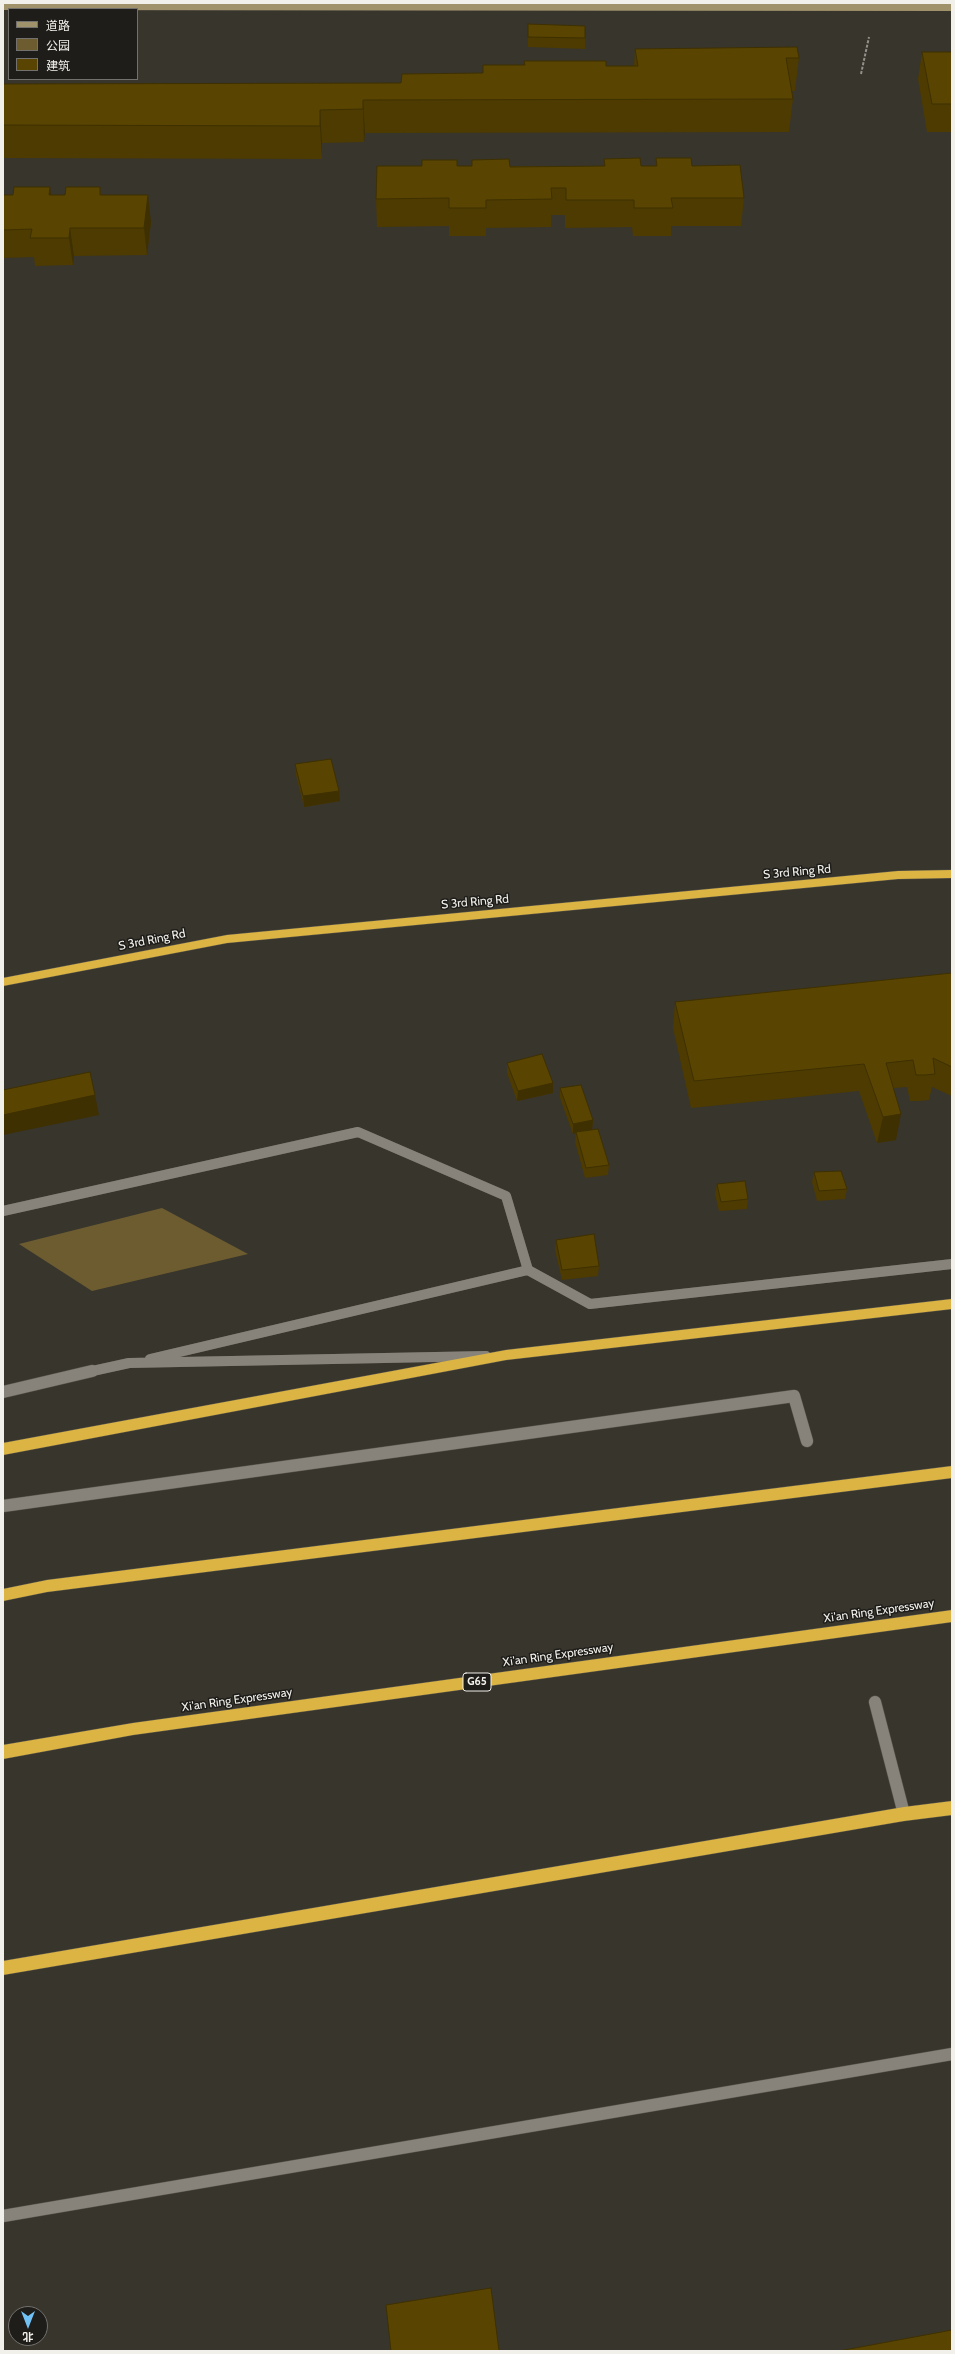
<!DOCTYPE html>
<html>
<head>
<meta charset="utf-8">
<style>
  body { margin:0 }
  #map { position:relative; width:955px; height:2354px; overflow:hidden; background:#38352d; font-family:Cabin,"Noto Sans SC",sans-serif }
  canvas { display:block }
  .frame { position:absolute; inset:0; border:4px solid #f2f0eb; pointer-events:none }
  .legend { position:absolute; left:8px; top:8px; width:130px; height:72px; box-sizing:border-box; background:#1e1d19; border:1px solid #73716d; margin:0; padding:5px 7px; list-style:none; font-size:12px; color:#f2f0eb }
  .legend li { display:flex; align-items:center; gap:8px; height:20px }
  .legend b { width:20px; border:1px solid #73716d }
  .north { position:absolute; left:8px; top:2306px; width:40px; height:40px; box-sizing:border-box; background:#1e1d19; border:1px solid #73716d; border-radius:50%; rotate:180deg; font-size:11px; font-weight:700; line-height:16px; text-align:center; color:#f2f0eb }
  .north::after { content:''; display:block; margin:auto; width:14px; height:18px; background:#72c1f5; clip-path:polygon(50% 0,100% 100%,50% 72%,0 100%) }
</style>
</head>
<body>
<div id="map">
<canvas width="955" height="2354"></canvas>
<div class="frame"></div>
<ul class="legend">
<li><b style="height:5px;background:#a0926a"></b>道路</li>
<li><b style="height:11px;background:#6c5c30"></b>公园</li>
<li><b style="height:11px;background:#594501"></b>建筑</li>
</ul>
<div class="north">北</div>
</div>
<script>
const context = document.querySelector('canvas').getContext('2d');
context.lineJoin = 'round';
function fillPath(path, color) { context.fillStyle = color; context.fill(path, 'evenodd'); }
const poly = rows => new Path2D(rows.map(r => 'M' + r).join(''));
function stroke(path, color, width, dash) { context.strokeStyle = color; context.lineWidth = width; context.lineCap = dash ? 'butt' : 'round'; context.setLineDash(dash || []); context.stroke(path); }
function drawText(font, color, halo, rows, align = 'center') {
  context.font = font + ' Cabin,sans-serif'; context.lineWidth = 3; context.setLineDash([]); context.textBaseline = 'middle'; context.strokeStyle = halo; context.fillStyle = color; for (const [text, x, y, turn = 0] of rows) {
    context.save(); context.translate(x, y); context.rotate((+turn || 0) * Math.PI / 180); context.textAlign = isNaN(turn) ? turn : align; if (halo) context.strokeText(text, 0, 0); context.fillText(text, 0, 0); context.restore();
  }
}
const green = poly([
  [162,1208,248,1254,92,1291,19,1244]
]);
const path = poly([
  [861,74,869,37]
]);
const laneFar1 = poly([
  [3,1211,358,1132,506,1196,528,1270,590,1304,952,1264],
  [150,1359,528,1270],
  [88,1372,129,1363,486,1356]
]);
const lane = poly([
  [3,1392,92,1371],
  [3,1506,794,1396,807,1441],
  [875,1702,904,1814],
  [3,2216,952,2054]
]);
const secondary = poly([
  [3,6,952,7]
]);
const highway = poly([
  [952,870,952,878,898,879,227,943,3,986,3,978,227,935,898,871,952,870],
  [952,1299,952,1309,506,1360,3,1455,3,1443,506,1350,952,1299],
  [952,1466,952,1478,47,1592,3,1601,3,1589,47,1580,952,1466],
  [952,1610,952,1622,133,1735,3,1759,3,1745,133,1723,952,1610],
  [952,1801,952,1815,904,1821,3,1975,3,1961,904,1807,952,1801]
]);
const wall = poly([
  [528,24,585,26,585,49,528,47],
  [635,49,799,58,795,91,792,91,793,99,789,132,365,133,364,142,322,143,322,159,3,158,3,84,401,83,483,73,524,65,524,61,606,66,634,66],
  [922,52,952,52,952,132,927,132,918,79],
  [656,158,692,166,744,198,741,226,671,226,671,236,633,236,632,227,565,228,565,215,551,215,551,227,486,228,486,236,449,236,449,226,377,227,376,199,457,166,604,166,604,159,641,166,656,166],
  [100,187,101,195,151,222,147,255,74,256,73,265,35,266,34,257,3,258,3,195,65,195],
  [295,764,339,791,340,801,304,807,296,775],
  [952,973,952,1096,932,1087,929,1100,919,1101,910,1101,907,1087,894,1088,896,1140,877,1143,859,1091,691,1108,673,1028,675,1002],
  [507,1063,553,1093,517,1101,507,1073],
  [560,1088,593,1120,592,1129,609,1165,608,1175,585,1178,575,1142,576,1133,573,1134,560,1098],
  [814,1172,847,1189,845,1199,817,1201,812,1182],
  [717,1184,748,1199,747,1209,719,1211,715,1194],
  [556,1240,599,1266,598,1276,562,1280,555,1250]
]);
const shadedWall = poly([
  [363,100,365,133,364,142,363,109],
  [320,110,322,143,322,159,320,126],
  [50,187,54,215,49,195],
  [148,195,151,222,147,255,144,228],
  [70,228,74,256,73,265,69,238],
  [339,791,340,801,304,807,303,796],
  [553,1083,553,1093,517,1101,518,1091],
  [95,1095,99,1115,3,1135,3,1115],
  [901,1114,896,1140,877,1143,883,1117],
  [593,1120,592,1130,576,1132,576,1133,573,1134,573,1124]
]);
const building = poly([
  [528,24,585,26,585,38,528,37,528,24],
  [797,47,799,58,786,58,793,99,363,100,363,109,320,110,320,126,3,125,3,84,401,83,402,74,483,73,483,65,525,65,524,61,606,61,606,66,638,66,635,49,797,47],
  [922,52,952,52,952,104,932,104,922,52],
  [640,158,641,166,657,166,656,158,691,158,692,166,740,165,744,198,671,198,673,208,634,208,634,200,566,200,566,188,551,188,552,199,486,200,486,208,449,208,449,198,376,199,377,166,422,166,422,160,457,160,457,166,472,166,472,160,509,159,510,167,605,166,604,159,640,158],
  [14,187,50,187,49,195,65,195,66,187,100,187,100,195,148,195,144,228,70,228,69,238,30,238,32,229,3,230,3,195,13,195,14,187],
  [331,759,339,791,303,796,295,764,331,759],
  [952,973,952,1067,933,1058,935,1074,925,1075,916,1075,913,1060,886,1063,901,1114,883,1117,864,1064,694,1081,675,1002,952,973],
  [542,1054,553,1083,518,1091,507,1063,542,1054],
  [90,1072,95,1095,3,1115,3,1090,90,1072],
  [581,1085,593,1120,573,1124,560,1088,581,1085],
  [598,1129,609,1165,586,1168,576,1132,598,1129],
  [841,1171,847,1189,819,1191,814,1172,841,1171],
  [745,1181,748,1199,721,1202,717,1184,745,1181],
  [594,1234,599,1266,562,1270,556,1240,594,1234],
  [491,2288,499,2351,391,2351,386,2305,491,2288],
  [952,2330,952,2351,839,2351,952,2330]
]);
const shields = [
  [477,1682,28]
];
const shieldNames = [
  ["G65",477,1682]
];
const streetNames = [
  ["S 3rd Ring Rd",797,872,-5],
  ["S 3rd Ring Rd",475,902,-5],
  ["S 3rd Ring Rd",152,940,-11],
  ["Xi'an Ring Expressway",879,1611,-8],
  ["Xi'an Ring Expressway",558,1655,-8],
  ["Xi'an Ring Expressway",237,1700,-8]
];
fillPath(green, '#6c5c30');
stroke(laneFar1, '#57544d', 10);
stroke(lane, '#57544d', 13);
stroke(secondary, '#57544d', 8);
stroke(highway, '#57544d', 1);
stroke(path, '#93918a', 2, [3, 1.5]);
stroke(laneFar1, '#87837a', 10);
stroke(lane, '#87837a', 12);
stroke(secondary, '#a0926a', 8);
fillPath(highway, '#dbb443');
fillPath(wall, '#4d3b01');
fillPath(shadedWall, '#3e3001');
fillPath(building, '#594501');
stroke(building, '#3e3001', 1);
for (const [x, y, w] of shields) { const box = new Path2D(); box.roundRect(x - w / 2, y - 9, w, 18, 3); context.fillStyle = '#1e1d19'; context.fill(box); stroke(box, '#f2f0eb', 1); }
drawText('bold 11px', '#f2f0eb', null, shieldNames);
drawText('12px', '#f2f0eb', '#1e1d19', streetNames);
</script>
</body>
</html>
